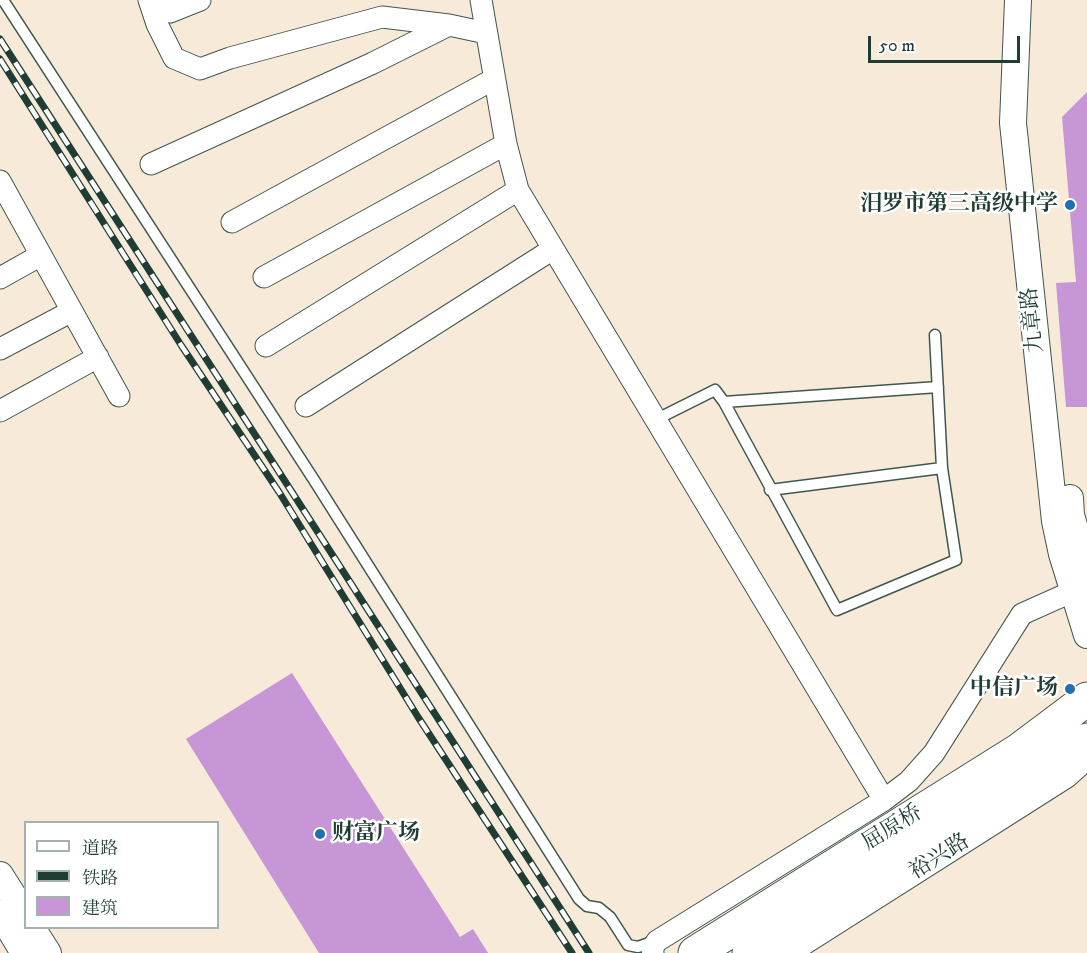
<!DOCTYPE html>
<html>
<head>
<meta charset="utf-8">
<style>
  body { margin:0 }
  #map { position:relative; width:1087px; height:953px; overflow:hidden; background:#f7ead8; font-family:"IM FELL DW Pica","Noto Serif SC",serif }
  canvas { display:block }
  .legend { position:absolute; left:24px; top:821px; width:195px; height:108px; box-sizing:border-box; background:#fff; border:2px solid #a5b1ae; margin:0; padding:8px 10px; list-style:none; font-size:18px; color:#1f3d34 }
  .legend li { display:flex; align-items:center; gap:12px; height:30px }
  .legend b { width:30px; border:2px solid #a5b1ae }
  .scale { position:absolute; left:868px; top:36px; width:152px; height:27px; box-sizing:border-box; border:3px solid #1f3d34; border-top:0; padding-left:8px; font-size:18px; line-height:21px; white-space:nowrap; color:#1f3d34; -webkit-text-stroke:4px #fff; paint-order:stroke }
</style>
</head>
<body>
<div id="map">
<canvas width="1087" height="953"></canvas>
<ul class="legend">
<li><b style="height:8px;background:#fff"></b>道路</li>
<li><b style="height:8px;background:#1f3d34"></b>铁路</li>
<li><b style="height:16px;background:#c696d6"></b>建筑</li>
</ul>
<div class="scale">50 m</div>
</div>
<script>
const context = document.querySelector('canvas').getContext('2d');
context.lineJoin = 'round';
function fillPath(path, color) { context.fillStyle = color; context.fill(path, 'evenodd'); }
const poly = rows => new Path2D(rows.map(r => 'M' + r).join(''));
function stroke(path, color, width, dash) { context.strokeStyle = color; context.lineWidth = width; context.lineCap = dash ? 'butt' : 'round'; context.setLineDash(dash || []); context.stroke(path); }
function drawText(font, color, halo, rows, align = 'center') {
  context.font = font + ' "IM FELL DW Pica","Noto Serif SC",serif'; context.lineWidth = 5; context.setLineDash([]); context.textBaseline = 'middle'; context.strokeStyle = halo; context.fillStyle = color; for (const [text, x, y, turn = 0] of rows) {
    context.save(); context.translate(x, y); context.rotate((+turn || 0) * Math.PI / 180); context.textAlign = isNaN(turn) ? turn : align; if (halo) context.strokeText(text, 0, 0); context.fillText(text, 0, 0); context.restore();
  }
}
const building = poly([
  [1087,92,1087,407,1066,407,1056,283,1076,282,1062,117],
  [292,673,460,937,473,929,488,953,319,953,186,739]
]);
const service = poly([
  [3,0,314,480,579,899,587,906,599,908,610,917,628,945,638,947,655,941],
  [724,402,938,387],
  [655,420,715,390,724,402,837,610,956,560,942,468,935,335],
  [770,490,942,468]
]);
const minor = poly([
  [149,0,157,24,174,58,200,69,230,58,382,17,449,25],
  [153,0,170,12,200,0],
  [481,0,506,144,518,190,884,800],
  [151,164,373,63,449,25,486,33],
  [0,181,119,396],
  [232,222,494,79],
  [264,277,506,144],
  [0,278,41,255],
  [266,346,518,190],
  [0,349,72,311],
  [306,406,553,249],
  [0,411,98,357],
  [653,953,652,949,657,941,884,800,909,781,934,753,1022,614,1087,585],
  [790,953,1067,777,1087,759]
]);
const tertiary = poly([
  [1018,0,1013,123,1055,521,1062,554,1087,635],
  [1070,498,1071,515,1087,570],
  [0,875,26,916],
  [0,913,24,953],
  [32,928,48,953]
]);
const primary = poly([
  [695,953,1019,750,1087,699],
  [749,953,1087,740]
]);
const rail = poly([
  [0,39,589,953],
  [0,59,181,345,279,492,418,717,572,953]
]);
const markers = [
  [1070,205,6,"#1f6fb2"],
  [1070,689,6,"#1f6fb2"],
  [320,834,6,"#1f6fb2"]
];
const poiNames = [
  ["汨罗市第三高级中学",1058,205],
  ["中信广场",1058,689],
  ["财富广场",332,834,"left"]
];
const streetNames = [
  ["九章路",1034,320,-96],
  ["屈原桥",893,829,-32],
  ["裕兴路",940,858,-32]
];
fillPath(building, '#c696d6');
stroke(service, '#3f574d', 13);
stroke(minor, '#3f574d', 23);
stroke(tertiary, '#3f574d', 28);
stroke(primary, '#3f574d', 35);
stroke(service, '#fff', 10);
stroke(minor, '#fff', 21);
stroke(tertiary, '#fff', 26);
stroke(primary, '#fff', 33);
stroke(rail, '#1f3d34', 7);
stroke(rail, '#fff', 4.5, [14]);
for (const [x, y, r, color] of markers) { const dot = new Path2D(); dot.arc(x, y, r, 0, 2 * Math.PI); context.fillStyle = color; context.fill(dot); stroke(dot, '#fff', 2); }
drawText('bold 22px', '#1f3d34', '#fff', poiNames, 'right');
drawText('22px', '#1f3d34', '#fff', streetNames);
</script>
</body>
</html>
